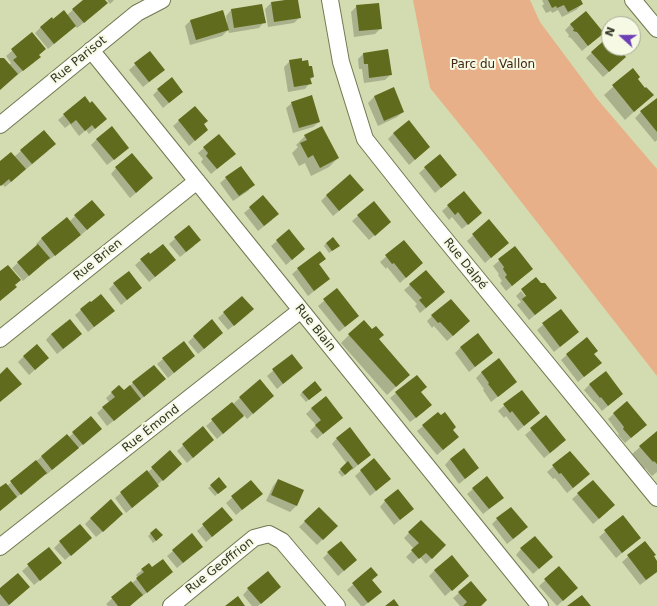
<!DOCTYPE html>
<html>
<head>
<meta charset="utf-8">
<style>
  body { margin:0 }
  #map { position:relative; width:657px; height:606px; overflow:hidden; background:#d3dcb0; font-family:"DejaVu Sans",sans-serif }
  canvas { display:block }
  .north { position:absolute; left:601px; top:16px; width:40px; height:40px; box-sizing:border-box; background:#f6fae4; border:1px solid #a7aa96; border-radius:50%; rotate:291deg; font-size:11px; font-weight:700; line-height:16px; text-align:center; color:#303322 }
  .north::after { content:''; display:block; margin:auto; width:14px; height:18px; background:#6c3fb7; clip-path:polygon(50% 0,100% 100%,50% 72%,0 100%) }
</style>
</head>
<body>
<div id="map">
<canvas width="657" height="606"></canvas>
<div class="north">N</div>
</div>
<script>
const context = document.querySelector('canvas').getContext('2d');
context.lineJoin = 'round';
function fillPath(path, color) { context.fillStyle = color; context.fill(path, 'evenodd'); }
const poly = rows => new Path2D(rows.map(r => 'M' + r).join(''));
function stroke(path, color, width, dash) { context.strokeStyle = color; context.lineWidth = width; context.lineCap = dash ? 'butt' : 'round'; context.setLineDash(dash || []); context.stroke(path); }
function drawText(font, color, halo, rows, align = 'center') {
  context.font = font + ' "DejaVu Sans",sans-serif'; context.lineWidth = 4; context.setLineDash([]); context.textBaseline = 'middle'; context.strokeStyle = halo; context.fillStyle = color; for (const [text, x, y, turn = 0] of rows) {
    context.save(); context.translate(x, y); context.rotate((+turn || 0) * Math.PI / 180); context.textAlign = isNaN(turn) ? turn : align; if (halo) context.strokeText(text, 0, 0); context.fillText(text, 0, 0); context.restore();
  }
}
const green = poly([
  [413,0,530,0,540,22,598,100,657,169,657,376,487,158,430,88]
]);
const shadow = poly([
  [84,0,104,0,101,9,77,28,75,26,48,49,35,33,41,27,53,20,66,16],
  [107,0,114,0,110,4],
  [291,0,297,0,300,17,294,23,268,27,265,9,271,3],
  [542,0,580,0,582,4,576,10,562,17,558,10,552,13,551,11,546,13,542,6,544,4],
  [357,6,381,28,375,34,354,37,351,12],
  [231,10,264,22,259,28,229,33,228,30,222,36,190,45,185,26,190,21,227,23,226,16],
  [571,24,597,38,582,51,571,38,568,37,569,35,565,30],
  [32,34,38,55,34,62,16,76,0,90,0,59,9,65,11,63,6,56],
  [608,38,609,39,609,48,617,48,619,63,603,77,586,58],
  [149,52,158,75,143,87,129,70],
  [363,54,391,74,385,80,364,83,362,69,359,69,358,59],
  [290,61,302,62,309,67,313,77,310,80,310,83,305,89,288,92,284,67],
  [633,69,636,79,652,95,625,120,604,95],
  [393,89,403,112,397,117,378,126,368,103,374,97],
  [158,90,176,97,163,108,153,95],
  [657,100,657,140,655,142,635,118,641,112],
  [292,103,319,122,313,127,293,133,286,108],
  [195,107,201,135,189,146,173,126],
  [64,115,100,124,89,134,86,130,79,136,70,124,65,128,58,120],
  [44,131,49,150,5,187,2,184,0,186,0,163,14,157],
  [394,133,429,147,409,165,388,139],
  [305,136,338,158,329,167,311,176,305,163,299,166,292,153,298,147,296,145],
  [97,139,122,153,107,165,91,145],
  [204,148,229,159,211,174,201,162,203,159,198,153],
  [116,168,146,184,130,198,111,174],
  [425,168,456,175,435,193,419,173],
  [226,178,253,185,248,191,233,201,220,183],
  [464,192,475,218,462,229,452,217,449,220,442,211],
  [327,195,357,196,333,216,321,201],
  [263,197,272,220,258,231,244,213],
  [75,216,98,220,81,235,80,234,74,241,49,260,48,259,23,281,12,268,37,246,36,244,42,238,69,222],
  [358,216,384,227,369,240,352,221],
  [489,221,502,248,485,263,467,241],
  [188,227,194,246,180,257,169,244],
  [277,241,304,249,286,265,271,246],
  [404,241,422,263,400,283,387,267,386,269,380,262],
  [326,243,336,248,329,253,324,246],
  [515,247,532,269,506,291,500,283,502,281,498,275,499,274,493,266],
  [325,259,318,265,329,279,323,284,308,296,292,274,298,269],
  [141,260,169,266,149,282,135,265],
  [114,284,141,288,121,305,109,289],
  [410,285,438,298,420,313,415,306,417,304,404,290],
  [337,290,352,321,339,332,318,306],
  [521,291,528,300,555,298,529,320,517,305,521,302,516,296],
  [242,297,247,315,228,330,218,318],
  [89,303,108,316,88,332,75,315],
  [560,310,578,332,554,352,537,330],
  [432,316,463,327,447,341,434,326,432,328,427,321],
  [212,321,217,338,198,354,188,342],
  [51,334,81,334,75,340,57,354,46,340],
  [478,334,486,358,469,372,455,353,460,348],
  [349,335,377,340,400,383,387,395,341,343],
  [586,338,593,354,600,363,578,382,561,360],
  [291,355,302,368,277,389,267,376],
  [24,356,48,358,29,375,18,362],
  [163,359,188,361,168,378,157,364],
  [499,359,510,387,491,402,483,390,484,389,476,378,481,373],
  [260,380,267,401,247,419,244,415,217,439,206,426,232,403,233,404],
  [133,383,159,385,107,426,97,413,109,402,106,398,119,386,124,391],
  [590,384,622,394,602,411,595,402,594,402,584,390],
  [521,391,539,413,518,431,506,416,504,418,498,411],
  [302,392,318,392,306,402,300,395],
  [420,392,425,411,410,422,390,398,396,393],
  [627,402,646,425,625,443,618,435,619,434,608,419],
  [312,408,336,423,317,439,310,431,316,425,306,414],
  [441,416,452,430,452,442,437,455,417,431,423,426],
  [91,417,95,434,46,475,45,474,0,511,0,489,7,486,67,435,69,437],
  [546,417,559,446,544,458,525,435],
  [203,428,207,445,187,463,177,451],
  [657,432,657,472,652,476,645,468,644,470,631,455],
  [337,438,370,455,352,470,351,469,342,477,338,472,347,464,332,444],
  [170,452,175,469,157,485,152,491,126,513,115,498,147,472,147,473],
  [570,452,583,480,567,493,555,478,553,479,547,472],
  [374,459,390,479,370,496,355,476],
  [450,459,478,468,459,484,445,465],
  [486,478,497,503,483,514,467,494],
  [278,480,303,491,296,506,290,512,266,501,273,486],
  [251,481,261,494,236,515,226,503],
  [211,486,223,489,215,496,208,488],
  [578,494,608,511,593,524,572,499],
  [385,501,407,514,394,525,380,507],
  [319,508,336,526,317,545,299,527],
  [222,509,226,525,206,542,197,531],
  [623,516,634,543,616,558,599,537],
  [91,518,116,520,96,537,85,524],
  [497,519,521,533,507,544,492,524],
  [421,521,445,545,426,564,420,557,413,564,406,557,414,549,404,538],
  [156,529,159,538,153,543,148,536],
  [60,542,85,543,65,560,54,548],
  [645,542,652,556,657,562,657,572,640,585,622,562],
  [49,548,55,568,34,585,22,571],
  [521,549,546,562,533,574,516,555],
  [173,551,196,552,177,568,167,556],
  [328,553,356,560,338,576,323,558],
  [371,568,371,580,375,597,364,606,361,606,347,590],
  [559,568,571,593,557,606,539,586],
  [152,569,166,577,141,597,140,596,130,606,108,606,106,604,131,582,132,583,138,578,136,575,142,570],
  [435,570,462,581,445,596,429,576],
  [29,587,8,606,0,606,0,589],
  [248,589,274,592,258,606,252,606,243,595],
  [459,593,480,606,460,606,453,598]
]);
const building = poly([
  [83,0,105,0,108,3,84,23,72,9],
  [285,0,298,0,301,18,274,22,271,2],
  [548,0,581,0,583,4,568,12,564,5,557,8,556,6,552,8],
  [379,3,382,29,359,31,356,5],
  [262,4,266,23,234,28,231,9],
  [64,10,76,26,54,44,40,27,52,17,53,19],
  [223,10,229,30,196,40,190,20],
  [586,11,604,33,588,46,577,32,573,31,574,29,570,24],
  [32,32,46,49,39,55,41,57,23,71,13,60,17,57,11,49],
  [608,37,609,48,618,48,626,57,609,72,591,52],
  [388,49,392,75,369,78,368,64,364,64,363,53],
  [150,51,165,70,149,82,134,63],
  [0,58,4,58,18,74,0,90],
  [302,58,302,61,308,60,309,66,312,66,314,77,310,78,312,84,294,87,289,60],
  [633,68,640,77,638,79,645,88,646,87,654,95,634,112,612,85],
  [172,77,183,92,169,103,157,89],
  [394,87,404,112,384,121,374,96],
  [312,95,320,122,299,128,291,102],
  [85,96,90,103,92,101,107,119,95,129,92,125,85,131,76,120,71,124,63,114],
  [657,98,657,132,640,111],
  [195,106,208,121,204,124,208,130,195,141,178,120],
  [409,120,430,147,415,160,393,133],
  [112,126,129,148,114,160,96,139],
  [322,126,339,158,320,168,313,155,308,158,300,143,307,140,304,135],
  [44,130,56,144,32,164,20,150],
  [219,134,236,154,217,169,206,156,208,153,203,147],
  [11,152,26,169,11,182,9,179,1,186,0,185,0,161],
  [132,153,153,178,136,193,115,167],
  [440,154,457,175,441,188,424,167],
  [241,166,255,185,239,196,225,177],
  [350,174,364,190,339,211,326,195],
  [464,191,482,213,468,225,458,212,455,215,447,205],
  [263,195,279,214,264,226,249,207],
  [92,200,105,215,87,230,74,215],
  [374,201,391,222,375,236,357,215],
  [67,217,81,235,55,256,41,238],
  [489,219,509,243,491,258,472,234],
  [189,225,201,240,186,252,174,237],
  [289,229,305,249,292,260,276,240],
  [333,237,340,246,332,251,326,243],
  [404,240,423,263,406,278,394,263,392,264,385,255],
  [38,244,50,258,29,276,17,262],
  [163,244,176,260,155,277,140,259,149,252,150,254],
  [515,246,533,269,512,286,505,277,507,275,503,269,504,267,498,259],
  [320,251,326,259,319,264,330,279,314,291,297,268],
  [8,265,21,280,15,285,17,287,0,301,0,271],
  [426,270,445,292,426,308,419,300,422,298,409,284],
  [129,271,142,288,127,300,113,283],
  [536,277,541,283,545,283,557,298,535,315,522,299,526,296,521,289],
  [337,288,359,316,345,327,323,299],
  [101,294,115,311,94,327,80,309,90,301,91,302],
  [242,296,254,309,234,326,223,312],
  [451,299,470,321,453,336,440,322,438,323,431,315],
  [561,309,579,332,560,347,542,323],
  [70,319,82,334,63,349,51,334],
  [212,319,223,333,204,349,193,336],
  [364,320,372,329,376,326,384,335,379,339,410,375,396,387,348,334],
  [478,333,493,353,475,367,460,347],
  [587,337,598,351,594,354,602,363,584,377,566,354],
  [184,341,195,356,174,373,162,358],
  [37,344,49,358,35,370,23,356],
  [292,354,303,368,283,384,272,369],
  [499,358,517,382,498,397,488,384,489,383,481,372],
  [154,365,166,379,144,397,132,382],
  [7,367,22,384,0,402,0,374],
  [606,371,623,394,608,406,601,397,600,398,589,384],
  [417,375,427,387,421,392,432,405,416,418,395,392],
  [260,379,274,396,253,414,239,397],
  [315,381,322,390,309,400,302,392],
  [119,385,124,390,130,385,141,399,114,421,102,407,115,397,111,392],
  [522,390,540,413,524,426,512,411,510,413,503,404],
  [326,396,343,418,323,434,315,425,321,420,311,408],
  [627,401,647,425,631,438,623,429,624,427,613,413],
  [232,402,244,416,223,434,211,419],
  [438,412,441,415,445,412,456,427,453,430,459,437,443,450,422,425],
  [546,415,566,440,550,453,530,428],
  [91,416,102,429,83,445,72,432],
  [203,426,214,440,193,458,182,444],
  [350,427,371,455,358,465,336,438],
  [657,431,657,464,654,461,653,462,639,446],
  [67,434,79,448,52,470,41,456],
  [464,448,479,468,465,479,450,459],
  [170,450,182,464,163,481,151,467],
  [570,451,590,474,573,488,561,473,559,474,552,465],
  [374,458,391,479,376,491,360,470],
  [36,460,47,473,21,495,10,481],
  [348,461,353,468,345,475,340,469],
  [147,470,159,486,132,508,120,492],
  [487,476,504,498,489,509,472,488],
  [219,477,227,487,218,494,210,485],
  [278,479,304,490,297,506,271,495],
  [251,480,263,494,242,510,231,496],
  [593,480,615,505,599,519,577,493],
  [6,483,17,497,0,511,0,487],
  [398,489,414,509,400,520,384,500],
  [111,499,123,514,103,532,90,518],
  [222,507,233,520,212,537,202,524],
  [319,507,338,526,323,540,304,521],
  [511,507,528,527,513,539,496,518],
  [623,515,641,538,622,553,604,530],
  [421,520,446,545,432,559,426,553,419,559,411,550,419,543,408,532],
  [80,524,92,538,71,556,59,541],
  [156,528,163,535,156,541,150,533],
  [192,533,203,547,183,563,172,550],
  [535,536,553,557,539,569,520,548],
  [341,541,357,560,344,571,327,552],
  [645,541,656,555,654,556,657,561,657,572,646,580,627,555],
  [49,547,62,563,40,581,27,564],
  [452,555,469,576,452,591,434,570],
  [163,559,173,572,147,593,136,578,144,572,141,569,149,563,152,567],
  [559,566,578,588,563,601,544,579],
  [371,567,378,575,372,580,382,592,368,603,352,583],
  [268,571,281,587,261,604,247,588],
  [18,573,30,587,9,605,0,594,0,588],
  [131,581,143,595,130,606,118,606,111,597],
  [471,581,487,600,481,606,463,606,467,602,458,592],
  [582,595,591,606,567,606],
  [238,596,245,606,225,606],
  [394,599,399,606,385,606]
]);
const minor = poly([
  [330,0,341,62,365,139,422,211,657,498],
  [633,0,657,29],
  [91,50,540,606],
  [0,125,137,13,162,0],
  [0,339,197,181],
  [0,547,301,310],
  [171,606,254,538,269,534,282,541,337,606]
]);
const streetNames = [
  ["Rue Parisot",79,60,-39],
  ["Rue Brien",98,260,-39],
  ["Rue Dalpé",465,264,51],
  ["Rue Blain",315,328,51],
  ["Rue Émond",151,429,-38],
  ["Rue Geoffrion",220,566,-38]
];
const parkNames = [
  ["Parc du Vallon",493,65]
];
fillPath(green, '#e8b088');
fillPath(shadow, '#0003');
fillPath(building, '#616b1e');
stroke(minor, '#717851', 18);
stroke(minor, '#fff', 16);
drawText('12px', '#303322', '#f6fae4', streetNames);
drawText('12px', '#422713', '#f6fae4', parkNames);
</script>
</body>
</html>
